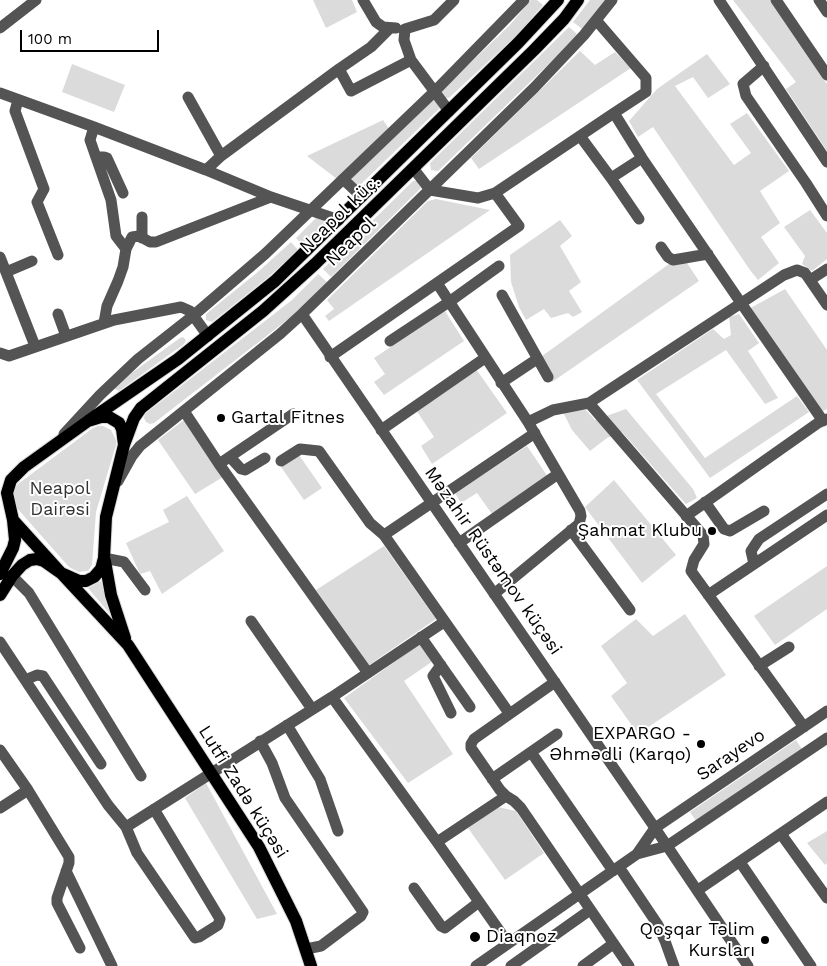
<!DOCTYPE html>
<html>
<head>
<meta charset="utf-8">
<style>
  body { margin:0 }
  #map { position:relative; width:827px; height:966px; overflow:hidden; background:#fff; font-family:"Work Sans",sans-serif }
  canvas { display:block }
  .scale { position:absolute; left:20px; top:30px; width:139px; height:22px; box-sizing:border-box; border:2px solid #000; border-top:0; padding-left:6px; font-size:15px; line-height:18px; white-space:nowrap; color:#000; -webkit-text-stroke:4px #fff; paint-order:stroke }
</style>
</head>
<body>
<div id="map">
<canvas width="827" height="966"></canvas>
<div class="scale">100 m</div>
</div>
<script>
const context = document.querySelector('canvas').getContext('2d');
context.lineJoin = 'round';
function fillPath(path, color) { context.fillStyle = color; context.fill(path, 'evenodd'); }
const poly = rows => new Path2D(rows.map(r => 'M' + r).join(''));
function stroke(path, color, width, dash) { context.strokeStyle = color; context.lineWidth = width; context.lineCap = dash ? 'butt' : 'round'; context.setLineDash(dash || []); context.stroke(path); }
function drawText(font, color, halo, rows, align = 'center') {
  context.font = font + ' "Work Sans",sans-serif'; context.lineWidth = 4; context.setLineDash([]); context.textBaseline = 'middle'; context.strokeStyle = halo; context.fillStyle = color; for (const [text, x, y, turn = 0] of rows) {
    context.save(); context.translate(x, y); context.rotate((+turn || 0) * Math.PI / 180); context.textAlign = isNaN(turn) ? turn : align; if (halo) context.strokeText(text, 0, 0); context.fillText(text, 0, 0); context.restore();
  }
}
const green = poly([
  [313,0,352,0,357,12,326,28],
  [531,0,537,0,543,5,518,34,449,98,443,98,441,91,443,89,509,26],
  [590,0,605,0,582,29,573,22],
  [733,0,770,0,827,84,827,151,786,89,796,82],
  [569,27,577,34,555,58,438,171,431,170,430,163],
  [580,51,595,65,615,52,631,68,479,169,471,158],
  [707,54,730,84,708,98,693,77,675,86,734,165,751,153,730,124,747,113,789,171,760,191,780,223,761,237,779,263,758,280,750,270,653,127,638,137,629,121,657,89],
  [72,64,125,85,114,112,62,92],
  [433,100,436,100,440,108,360,185,355,185,351,179],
  [383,120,389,129,337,179,307,156],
  [413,181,417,181,421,188,331,277,323,269],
  [436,199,490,210,329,321,325,316,334,309,327,300,428,201],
  [810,210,827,233,827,259,812,271,802,264,805,256,784,227],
  [316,218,325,221,325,224,302,245,296,238],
  [560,220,572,236,560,246,581,282,569,291,582,312,573,317,568,313,551,318,544,309,526,320,519,307,511,282,510,255],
  [291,242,298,250,266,279,212,322,206,320,206,314,259,271],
  [687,263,699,281,552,382,538,359,669,264],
  [318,274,327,282,300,310,154,423,150,424,146,422,144,418,145,414,292,300],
  [785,289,827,350,827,409,817,414,747,310],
  [445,311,464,341,384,395,374,382,385,374,374,358],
  [739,314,759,343,748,351,778,398,765,404,726,350,656,394,705,458,797,396,809,412,710,478,637,380,713,329,724,339,731,335,729,317],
  [183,337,186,340,184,344,119,391,115,389,115,385,180,338],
  [476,369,507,413,432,464,421,446,434,437,416,410],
  [626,409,693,489,697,498,686,504,622,432,607,438,590,451,572,430,563,412,586,410,595,420],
  [184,420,223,477,195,494,158,440],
  [98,426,103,426,111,430,116,440,116,445,96,512,92,565,88,571,79,572,69,567,16,507,12,493,18,484,93,428],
  [527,446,548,477,492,514,477,493,461,503,455,493],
  [299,455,322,488,304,500,281,467],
  [614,480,676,555,642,583,585,507],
  [187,496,224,551,162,594,150,571,140,574,126,543,169,522,163,510],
  [384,546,436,619,369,665,316,590],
  [827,566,827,609,775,645,754,616],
  [101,581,115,620,88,588],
  [685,614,726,675,638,734,611,696,627,683,601,646,636,619,653,636],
  [421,643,433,661,404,681,453,754,408,783,344,698],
  [796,740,802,749,696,821,690,812],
  [206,783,277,914,257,919,185,798],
  [498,807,516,811,544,853,505,880,468,828],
  [827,831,827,863,825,865,807,843]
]);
const minor = poly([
  [363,0,376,22,383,27,396,28],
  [719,0,827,162],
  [776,0,827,75],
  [819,0,827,12],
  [596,20,646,78,646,92,614,113,642,158,741,303,823,421],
  [0,28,36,0],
  [411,60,404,40,405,29,434,20,454,0],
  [764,66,743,84,746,96,806,183,827,216],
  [339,69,371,47,390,28],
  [0,93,94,127,206,170,271,197,339,220],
  [188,97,221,156],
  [18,100,15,111,44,189,37,202,58,255],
  [94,127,90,140,111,200,116,236,126,249],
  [580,136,611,178],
  [96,157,104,157,107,158,123,193],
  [413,168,430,190,478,198,495,193],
  [206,170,221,156,339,69,351,91,411,60,449,111],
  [343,179,362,197],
  [142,217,142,238],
  [639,219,611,178,642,158],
  [661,247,668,257,673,260,708,254],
  [0,257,35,346],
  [6,272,32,261],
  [810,280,827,269],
  [437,283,528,422,580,511,581,516,579,524,494,594],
  [502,295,548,377],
  [58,314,66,336],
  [302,314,655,828,748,966],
  [104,323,107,306,118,281,123,267,126,249,132,237,139,236,150,242,156,242,271,197],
  [390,341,449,302,499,266],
  [0,353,9,356,114,320,181,307,190,311,208,336],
  [330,357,519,226,495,193,614,113],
  [501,383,537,359],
  [589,403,703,535,704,544,694,560,691,571,804,727],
  [184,411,219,464,293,414],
  [528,422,553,410,589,403,784,275,797,270,805,273,827,305],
  [381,430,485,358],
  [64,434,100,395,138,359,194,315,265,254,435,91,524,0],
  [230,457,241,469,245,470,265,458],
  [281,461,300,449,319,451,370,523,384,535],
  [219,464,368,673],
  [118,481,132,456,140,446,280,334,302,314,534,88,584,35,612,0],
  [705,502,724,529,730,531,764,511],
  [686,516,818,423,827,419],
  [571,530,630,610],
  [459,543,558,474],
  [104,558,124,562,145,590],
  [754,564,751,551,759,539,827,494],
  [12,576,29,593,141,776],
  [708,595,827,515],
  [251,621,312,709],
  [421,637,470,707],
  [0,642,108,805,126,827,332,697,437,842,508,943],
  [441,665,433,676,451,713],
  [759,666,789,647],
  [25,680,37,675,43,676,101,764],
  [332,697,444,622],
  [509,713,384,535,535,433],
  [287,725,320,779,338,831],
  [260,741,272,763,285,798,363,912,361,916,321,946,306,949],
  [0,750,28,790,69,857,69,863,57,898,57,903,80,948],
  [531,752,613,871],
  [492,779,557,734],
  [506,796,500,790,471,748,471,744,474,739,555,682],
  [0,808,28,790],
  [126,827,137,853,195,938,199,937,218,925,220,919,154,809],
  [781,834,827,898],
  [437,842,506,796,514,801,521,808,629,966],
  [637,854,655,828,827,711],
  [740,862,811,966],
  [619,867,658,925,665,941,674,966],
  [66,871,112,966],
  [414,888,441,926,445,928,479,902],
  [698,890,827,802],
  [476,966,637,854,667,846,827,738],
  [511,966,590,910],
  [583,966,613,944]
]);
const major = poly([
  [101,417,109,417,119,423,122,429,124,445,106,517,104,558,101,569,94,577,86,581,79,581,61,573,13,520,7,493,11,480,24,467,88,421,101,417],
  [88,421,178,359,275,281,518,43,558,0],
  [124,445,134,418,141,408,263,311,315,264,534,50,564,19,578,0],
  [105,561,111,595,125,638],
  [0,574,13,548,15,540,13,520],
  [0,595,12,576,22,565,30,560,37,559,44,561,61,573,128,645,259,847,296,921,311,966]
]);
const markers = [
  [221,418,5,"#000"],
  [712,531,5,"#000"],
  [701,744,5,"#000"],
  [475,937,6,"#000"],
  [765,940,5,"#000"]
];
const streetNames = [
  ["Neapol küç.",340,214,-44],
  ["Neapol",351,242,-44],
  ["Məzahir Rüstəmov küçəsi",493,561,55],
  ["Sarayevo",731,755,-34],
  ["Lutfi Zadə küçəsi",243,792,58]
];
const poiNames = [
  ["Gartal Fitnes",231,418,"left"],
  ["Şahmat Klubu",702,531],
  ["EXPARGO -",691,734],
  ["Əhmədli (Karqo)",691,755],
  ["Qoşqar Təlim",755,930],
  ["Kursları",755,951],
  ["Diaqnoz",486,937,"left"]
];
const parkNames = [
  ["Neapol",60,489],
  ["Dairəsi",60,510]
];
fillPath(green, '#dbdbdb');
stroke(major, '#dbdbdb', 14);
stroke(minor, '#545454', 11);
stroke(major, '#000', 12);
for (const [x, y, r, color] of markers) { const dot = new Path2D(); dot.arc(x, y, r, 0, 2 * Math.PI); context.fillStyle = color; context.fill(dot); stroke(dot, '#fff', 2); }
drawText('18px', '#000', '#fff', streetNames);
drawText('18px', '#000', '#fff', poiNames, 'right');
drawText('18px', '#323232', '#fff', parkNames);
</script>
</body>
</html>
